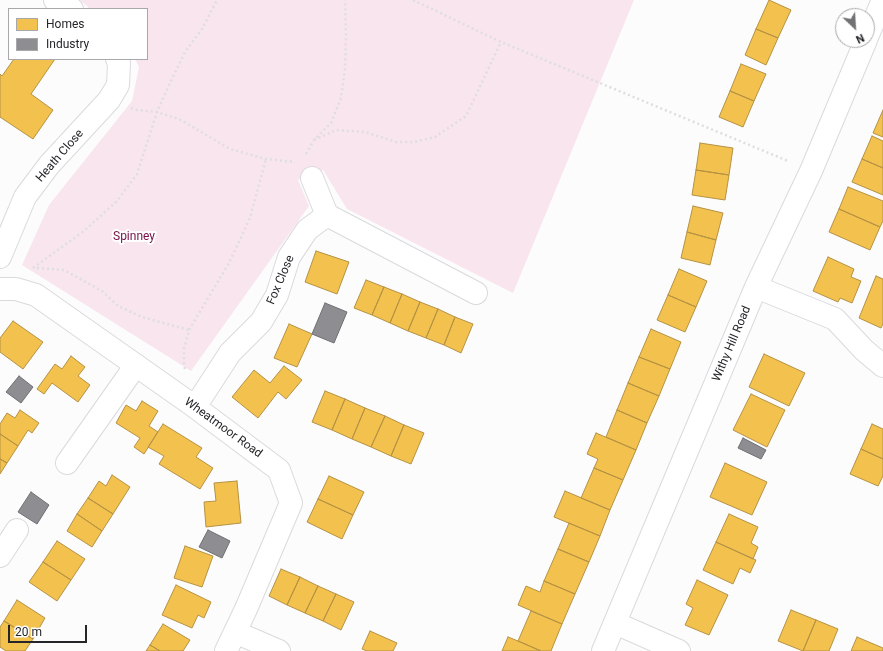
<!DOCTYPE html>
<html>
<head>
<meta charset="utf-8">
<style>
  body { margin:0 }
  #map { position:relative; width:883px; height:651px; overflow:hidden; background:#fcfcfd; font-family:Roboto,sans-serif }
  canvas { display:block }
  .legend { position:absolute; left:8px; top:8px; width:140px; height:52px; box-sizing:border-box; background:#fff; border:1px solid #a8a8aa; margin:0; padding:5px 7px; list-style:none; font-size:12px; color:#26252a }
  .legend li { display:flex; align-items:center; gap:8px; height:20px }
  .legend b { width:20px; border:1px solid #a8a8aa }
  .north { position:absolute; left:835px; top:8px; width:40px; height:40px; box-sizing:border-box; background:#fff; border:1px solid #a8a8aa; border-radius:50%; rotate:155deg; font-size:11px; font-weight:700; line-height:16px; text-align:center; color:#26252a }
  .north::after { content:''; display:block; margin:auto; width:14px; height:18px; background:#717074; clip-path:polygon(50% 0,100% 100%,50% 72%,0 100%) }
  .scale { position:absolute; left:8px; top:625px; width:79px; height:18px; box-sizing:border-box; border:2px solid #26252a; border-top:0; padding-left:5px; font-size:12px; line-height:14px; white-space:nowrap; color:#26252a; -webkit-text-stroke:3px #fff; paint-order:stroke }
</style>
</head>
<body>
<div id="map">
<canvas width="883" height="651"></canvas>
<ul class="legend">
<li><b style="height:11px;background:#f2c14e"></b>Homes</li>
<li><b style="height:11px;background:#8d8d92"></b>Industry</li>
</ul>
<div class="north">N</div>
<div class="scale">20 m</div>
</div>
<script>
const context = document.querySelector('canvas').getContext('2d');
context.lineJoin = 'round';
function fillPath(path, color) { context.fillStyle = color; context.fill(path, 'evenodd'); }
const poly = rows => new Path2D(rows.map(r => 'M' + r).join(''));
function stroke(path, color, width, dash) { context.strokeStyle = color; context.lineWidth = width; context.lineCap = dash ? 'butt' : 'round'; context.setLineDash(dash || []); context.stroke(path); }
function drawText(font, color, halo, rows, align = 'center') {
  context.font = font + ' Roboto,sans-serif'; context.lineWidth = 4; context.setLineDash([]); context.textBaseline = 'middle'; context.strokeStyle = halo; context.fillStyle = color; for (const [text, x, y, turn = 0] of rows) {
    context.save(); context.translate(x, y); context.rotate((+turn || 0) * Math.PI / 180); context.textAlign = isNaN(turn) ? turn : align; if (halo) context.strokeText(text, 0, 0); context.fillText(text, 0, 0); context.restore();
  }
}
const green = poly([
  [80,0,634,0,513,293,347,209,323,170,298,180,309,206,191,371,22,265,49,205,132,101,139,67,135,59,147,59,147,9,90,9]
]);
const homes = poly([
  [769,0,791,10,778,38,756,29,769,0],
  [756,29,778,38,766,65,745,55,756,29],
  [14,59,55,59,31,94,53,110,33,139,0,117,0,74,2,76,14,59],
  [741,64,766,74,754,101,730,91,741,64],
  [730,91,754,101,743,127,719,117,730,91],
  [883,110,883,137,873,133,883,110],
  [872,136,883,141,883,168,862,159,872,136],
  [700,143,733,148,729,175,696,170,700,143],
  [862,159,883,168,883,195,852,182,862,159],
  [696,170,729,175,725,200,692,195,696,170],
  [848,187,883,201,883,221,880,227,839,209,848,187],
  [693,206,723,213,716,240,687,232,693,206],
  [839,209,880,227,870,250,829,232,839,209],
  [687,232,716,240,710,265,681,258,687,232],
  [316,251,349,262,337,294,305,282,316,251],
  [828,257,854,269,851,277,861,281,852,303,840,298,838,302,813,291,828,257],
  [679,269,707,281,696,307,668,295,679,269],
  [876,276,883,279,883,324,881,328,859,318,876,276],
  [366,280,384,287,372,315,354,308,366,280],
  [384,287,402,294,390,323,372,315,384,287],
  [402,294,420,302,408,331,390,323,402,294],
  [668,295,696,307,685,332,657,320,668,295],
  [420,302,438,309,426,338,408,331,420,302],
  [438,309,455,317,444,345,426,338,438,309],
  [455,317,473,324,461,353,444,345,455,317],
  [13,321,43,342,23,369,0,352,0,338,13,321],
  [289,324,312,334,297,367,274,358,289,324],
  [651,329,681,342,670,369,639,357,651,329],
  [764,354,805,373,789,406,749,387,764,354],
  [71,356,85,367,78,376,90,385,78,402,52,383,44,394,37,389,55,364,62,369,71,356],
  [639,357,670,369,659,396,628,383,639,357],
  [284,366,302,380,286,399,278,392,258,418,232,397,254,370,270,383,284,366],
  [628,383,659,396,647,423,617,410,628,383],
  [325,391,345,399,332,430,312,422,325,391],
  [751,394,785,410,767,447,733,430,751,394],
  [345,399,365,408,352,439,332,430,345,399],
  [142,401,158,411,149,426,158,432,144,454,134,447,140,438,116,423,126,405,136,411,142,401],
  [365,408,385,416,371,447,352,439,365,408],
  [20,410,39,423,32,433,28,430,18,446,0,434,0,424,7,413,15,418,20,410],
  [617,410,647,423,636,450,606,437,617,410],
  [385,416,404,425,391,456,371,447,385,416],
  [163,424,202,448,196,457,213,468,200,489,159,464,164,456,148,447,163,424],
  [872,424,883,429,883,459,861,449,872,424],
  [404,425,424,433,411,464,391,456,404,425],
  [596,433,636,450,623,480,594,468,598,459,587,454,596,433],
  [0,434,18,446,7,463,0,459,0,434],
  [861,449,883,459,883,476,878,486,850,474,861,449],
  [0,459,7,463,0,474,0,459],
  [725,463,767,482,752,515,710,497,725,463],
  [594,468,623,480,610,510,581,498,594,468],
  [112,475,130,487,113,514,88,498,99,481,106,486,112,475],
  [329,476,364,492,353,515,318,499,329,476],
  [237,481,241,523,206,527,204,502,216,501,214,483,237,481],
  [565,491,610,510,600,536,554,517,565,491],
  [88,498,113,514,102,531,77,514,88,498],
  [318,499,353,515,342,539,307,522,318,499],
  [77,514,102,531,92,547,67,531,77,514],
  [729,514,758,527,751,543,758,547,753,559,716,542,729,514],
  [569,523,600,536,589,562,558,549,569,523],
  [57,541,85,559,71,580,43,562,57,541],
  [716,542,756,560,750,573,740,568,733,584,703,570,716,542],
  [185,546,213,556,202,587,174,578,185,546],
  [558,549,589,562,575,594,544,581,558,549],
  [43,562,71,580,57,601,29,582,43,562],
  [281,569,300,577,287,605,269,596,281,569],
  [300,577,318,586,305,613,287,605,300,577],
  [697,580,728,595,709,635,685,625,693,608,686,604,697,580],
  [544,581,575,594,562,624,518,605,526,586,540,592,544,581],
  [176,585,211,602,204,618,198,615,192,628,162,615,176,585],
  [318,586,336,594,323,621,305,613,318,586],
  [336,594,354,602,341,630,323,621,336,594],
  [17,600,45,618,33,639,4,621,17,600],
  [791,610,816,620,803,651,778,641,791,610],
  [531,611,562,624,551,651,541,651,518,641,531,611],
  [816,620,838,629,829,651,803,651,816,620],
  [4,621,33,639,25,651,6,651,0,647,0,627,4,621],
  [163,624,190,640,183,651,160,651,150,645,163,624],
  [370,631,397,643,393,651,367,651,362,649,370,631],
  [508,637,518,641,541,651,502,651,508,637],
  [857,637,883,648,883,651,851,651,857,637],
  [150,645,160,651,146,651,150,645]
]);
const industry = poly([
  [325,303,347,312,334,343,312,334,325,303],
  [19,376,33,387,21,403,6,392,19,376],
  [743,438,766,450,761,459,738,448,743,438],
  [31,492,49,505,37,524,18,512,31,492],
  [208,530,230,541,222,558,199,547,208,530]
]);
const path = poly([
  [413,0,501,42,788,161],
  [131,108,137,110,157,112,179,119,230,149,266,159,295,162],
  [314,140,336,130,365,132,396,142,414,142,435,137,466,116,501,42],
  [306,154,314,140,331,123,341,98,345,69,346,38,345,0],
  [33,268,84,231,117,201,137,174,157,112,170,83,185,52,202,29,217,0],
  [37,268,64,270,102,291,118,306,142,317,189,330],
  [185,369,184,366,184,349,189,330,229,263,250,218,266,159]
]);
const minor = poly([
  [55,0,72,9],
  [867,37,883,0],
  [312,178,327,215,476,293],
  [0,257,25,197,49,165,109,100,118,85,119,63,117,59],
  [756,287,835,319,864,350,883,366],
  [0,289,16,289,36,295,191,404,279,470,291,503,246,609,226,651],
  [195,407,230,353,261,322,277,295,289,257,307,230,327,215],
  [67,463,136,365],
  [0,556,17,530],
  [615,623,679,651],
  [235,632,279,651],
  [603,651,756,287,811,171,866,40]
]);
const streetNames = [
  ["Heath Close",60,156,-49],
  ["Fox Close",281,280,-67],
  ["Withy Hill Road",732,344,-67],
  ["Wheatmoor Road",223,428,36]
];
const parkNames = [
  ["Spinney",134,237]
];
fillPath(green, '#f9e5ed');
fillPath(homes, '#f2c14e');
stroke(homes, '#b59243', 1);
fillPath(industry, '#8d8d92');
stroke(industry, '#6e6e73', 1);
stroke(minor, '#dad9dc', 24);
stroke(path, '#dededf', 2.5, [2, 3]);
stroke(minor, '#fff', 22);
drawText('12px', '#26252a', '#fff', streetNames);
drawText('12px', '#751047', '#fff', parkNames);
</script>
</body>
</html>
